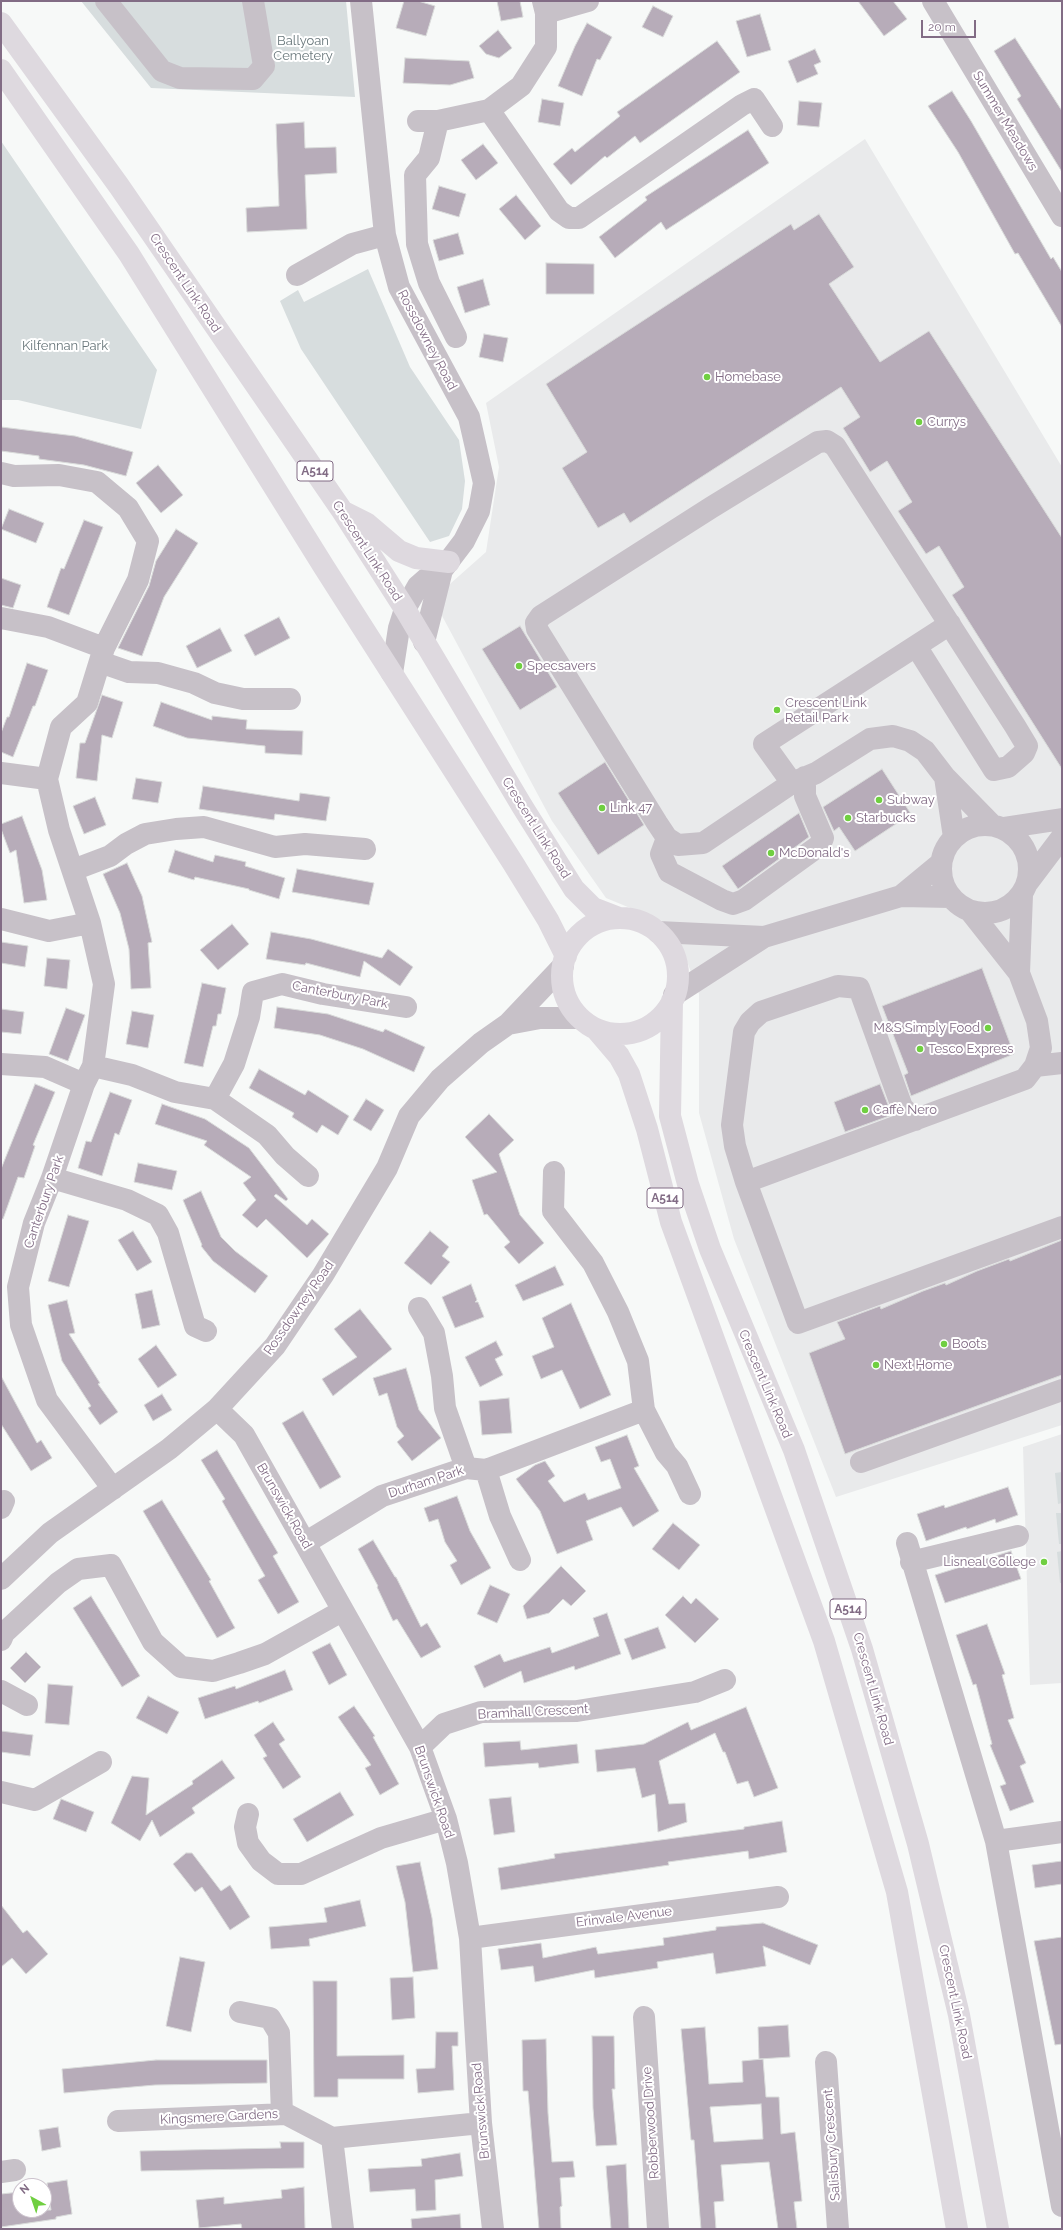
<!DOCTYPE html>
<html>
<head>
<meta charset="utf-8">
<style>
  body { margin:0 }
  #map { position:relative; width:1063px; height:2230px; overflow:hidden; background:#f7f9f8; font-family:Raleway,sans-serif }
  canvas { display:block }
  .frame { position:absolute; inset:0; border:2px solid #826c85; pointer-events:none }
  .north { position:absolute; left:12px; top:2178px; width:40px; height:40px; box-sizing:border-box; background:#fff; border:1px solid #cdc4ce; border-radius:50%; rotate:320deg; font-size:11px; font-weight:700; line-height:16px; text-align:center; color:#826c85 }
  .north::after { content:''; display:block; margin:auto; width:14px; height:18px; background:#70cf41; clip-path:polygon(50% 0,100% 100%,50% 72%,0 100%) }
  .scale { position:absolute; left:921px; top:20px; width:55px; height:18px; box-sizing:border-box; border:2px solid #826c85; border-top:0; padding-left:5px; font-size:12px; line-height:14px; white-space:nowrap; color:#826c85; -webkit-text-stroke:3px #fff; paint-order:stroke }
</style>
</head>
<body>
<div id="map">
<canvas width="1063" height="2230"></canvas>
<div class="frame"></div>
<div class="north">N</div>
<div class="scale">20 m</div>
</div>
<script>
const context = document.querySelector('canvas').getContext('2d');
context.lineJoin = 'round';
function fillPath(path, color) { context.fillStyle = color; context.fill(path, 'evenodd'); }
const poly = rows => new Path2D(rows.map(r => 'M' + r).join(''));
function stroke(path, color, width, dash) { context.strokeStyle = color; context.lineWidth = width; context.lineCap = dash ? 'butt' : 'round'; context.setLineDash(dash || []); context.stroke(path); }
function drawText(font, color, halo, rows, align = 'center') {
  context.font = font + ' Raleway,sans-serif'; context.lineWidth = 4; context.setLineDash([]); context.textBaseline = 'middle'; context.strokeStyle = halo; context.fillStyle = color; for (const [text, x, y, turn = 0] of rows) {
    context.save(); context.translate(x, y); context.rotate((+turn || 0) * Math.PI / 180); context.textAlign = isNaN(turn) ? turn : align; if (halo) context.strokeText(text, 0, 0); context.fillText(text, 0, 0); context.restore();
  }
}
const built = poly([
  [865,139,1062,467,1062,1425,836,1497,734,1239,699,1113,699,994,674,926,606,898,552,821,433,599,486,552,499,467,486,403],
  [1062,1434,1062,1683,1030,1685,1023,1447]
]);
const green = poly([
  [81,1,346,1,355,97,151,88],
  [1,141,157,370,141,429,18,400,1,400],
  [368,269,410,367,459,440,465,481,462,509,449,536,430,542,301,349,280,301,298,290,304,302],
  [1062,1472,1062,1503,1058,1504,1055,1473],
  [1056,1513,1062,1513,1062,1544,1059,1544],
  [1062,1551,1062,1583,1060,1583,1057,1552]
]);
const building = poly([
  [404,1,418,1,435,6,426,36,396,28,404,1],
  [497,1,520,1,523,17,501,21,497,1],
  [858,1,893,1,907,19,884,36,858,1],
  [653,6,673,16,663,37,642,27,653,6],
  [760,14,771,50,747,57,736,21,760,14],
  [587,23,612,37,600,60,597,59,582,96,558,86,575,46,587,23],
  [498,30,512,48,499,58,486,54,479,46,498,30],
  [1015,38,1062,111,1062,172,1017,99,1021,96,994,51,1015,38],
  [717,41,740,72,640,143,635,136,607,158,605,156,571,185,553,164,572,148,575,152,620,116,617,112,717,41],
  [815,49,821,62,814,65,818,74,797,83,788,61,815,49],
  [405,58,469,61,474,78,450,85,403,83,405,58],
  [952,91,971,121,1051,259,1053,257,1062,272,1062,327,1018,253,1015,254,958,152,928,106,952,91],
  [542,99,564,103,560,126,538,122,542,99],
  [799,101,822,103,819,127,797,125,799,101],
  [304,122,305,148,336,147,337,173,305,175,307,229,247,232,246,208,279,206,276,124,304,122],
  [748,130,769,163,666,230,661,222,615,258,599,237,647,200,645,197,748,130],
  [483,144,498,163,476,180,461,160,483,144],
  [439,186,466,194,459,217,432,209,439,186],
  [516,195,541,226,525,240,499,209,516,195],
  [819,214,854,267,829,284,880,362,929,331,1062,538,1062,769,952,595,964,587,939,546,926,554,898,511,912,502,887,461,870,472,843,428,860,417,841,387,630,523,624,513,598,528,562,468,587,452,546,384,791,224,794,230,819,214],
  [458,233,464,254,439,261,433,240,458,233],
  [546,263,594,264,594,294,546,294,546,263],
  [483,279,490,305,465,313,457,287,483,279],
  [484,334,508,338,503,362,479,357,484,334],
  [1,427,75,436,133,452,126,476,84,465,39,459,39,456,1,451,1,427],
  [158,465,183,495,161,513,136,483,158,465],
  [9,509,44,523,36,543,1,529,9,509],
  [84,520,103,527,69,615,47,607,61,568,64,569,84,520],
  [176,529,198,543,164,597,142,656,118,648,149,586,156,561,176,529],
  [1,578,21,585,13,608,1,605,1,578],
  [279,617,290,638,255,656,244,635,279,617],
  [520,626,557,687,520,710,482,649,520,626],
  [220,628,232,651,197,668,186,646,220,628],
  [27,663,48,670,35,706,33,706,13,757,1,752,1,733,7,717,9,717,27,663],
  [102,695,123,702,112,738,102,735,97,781,76,778,80,743,85,743,102,695],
  [161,702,212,720,212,716,247,720,246,729,303,731,302,755,265,753,265,746,187,738,153,726,161,702],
  [605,762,644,825,598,855,558,793,605,762],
  [882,769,911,814,855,851,839,827,834,831,823,807,882,769],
  [136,778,162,782,158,803,132,799,136,778],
  [203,786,299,801,300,793,330,797,326,821,275,814,274,820,199,809,203,786],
  [95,797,106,825,84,834,73,806,95,797],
  [799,813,809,837,738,889,722,866,799,813],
  [22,816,42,870,47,900,24,903,16,850,10,853,1,829,1,824,22,816],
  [175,850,213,862,215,855,246,862,245,866,285,878,279,899,249,890,249,889,195,877,194,880,168,872,175,850],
  [127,863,142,896,152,942,148,943,151,988,131,989,129,949,120,913,103,874,127,863],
  [297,869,374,883,369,905,292,892,297,869],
  [232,924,249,944,218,970,200,950,232,924],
  [271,932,311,939,382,958,388,949,413,967,400,986,364,961,360,977,306,963,305,965,266,959,271,932],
  [1,942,28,946,25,967,1,963,1,942],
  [47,958,70,960,67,989,44,986,47,958],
  [982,968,1014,1054,911,1096,904,1075,908,1073,882,1006,982,968],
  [202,983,226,988,221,1014,218,1014,216,1026,213,1026,203,1067,184,1063,202,983],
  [277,1007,328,1014,383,1032,385,1029,425,1047,414,1072,363,1049,320,1035,274,1028,277,1007],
  [66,1008,85,1015,68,1061,49,1054,66,1008],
  [1,1009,24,1012,21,1034,1,1032,1,1009],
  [132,1011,154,1015,148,1048,126,1044,132,1011],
  [259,1069,305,1095,308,1090,349,1116,338,1135,322,1125,317,1133,292,1117,294,1113,249,1088,259,1069],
  [35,1084,55,1092,33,1145,35,1146,24,1178,18,1177,3,1219,1,1219,1,1169,35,1084],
  [880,1084,892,1115,845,1132,834,1102,880,1084],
  [110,1092,132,1100,119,1135,115,1133,102,1176,78,1168,86,1141,91,1142,110,1092],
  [366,1099,384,1110,371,1131,353,1120,366,1099],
  [162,1104,205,1119,249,1148,288,1199,286,1201,276,1194,274,1196,307,1225,312,1219,329,1234,307,1258,266,1219,257,1228,242,1215,256,1200,243,1183,251,1177,204,1145,207,1141,155,1124,162,1104],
  [489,1114,514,1140,499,1154,520,1215,544,1243,519,1264,504,1247,510,1242,487,1214,484,1215,472,1180,497,1172,465,1137,489,1114],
  [138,1163,177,1171,172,1190,134,1182,138,1163],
  [201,1191,221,1237,235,1251,268,1276,255,1293,213,1261,201,1246,202,1245,183,1200,201,1191],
  [68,1215,89,1221,69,1287,48,1281,68,1215],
  [133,1231,152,1262,137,1271,118,1240,133,1231],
  [430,1231,449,1247,442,1256,450,1262,431,1285,404,1263,430,1231],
  [1062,1240,1062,1375,845,1454,809,1353,845,1339,837,1322,880,1306,881,1309,923,1291,945,1283,946,1285,977,1271,1009,1259,1010,1261,1062,1240],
  [555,1266,564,1285,523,1301,515,1285,555,1266],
  [471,1284,477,1300,475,1302,478,1302,484,1317,455,1328,442,1297,471,1284],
  [152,1290,160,1325,142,1329,135,1294,152,1290],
  [67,1300,75,1333,69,1334,100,1383,98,1384,118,1412,100,1425,88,1408,91,1406,62,1361,48,1305,67,1300],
  [571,1303,611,1395,580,1409,562,1370,541,1379,532,1356,554,1347,542,1318,571,1303],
  [360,1309,392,1349,333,1396,322,1379,357,1357,334,1329,360,1309],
  [496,1341,503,1355,495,1359,503,1375,480,1387,465,1357,496,1341],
  [156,1345,177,1375,158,1388,138,1359,156,1345],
  [406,1368,419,1410,441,1438,412,1461,397,1442,404,1436,397,1427,387,1393,379,1396,373,1378,406,1368],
  [1,1376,37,1443,41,1440,52,1458,31,1471,1,1424,1,1376],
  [162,1394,172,1410,153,1421,144,1405,162,1394],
  [509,1398,512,1433,482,1435,479,1401,509,1398],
  [303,1411,341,1477,320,1489,282,1423,303,1411],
  [627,1435,639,1466,634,1468,659,1511,633,1527,621,1507,586,1521,593,1540,557,1554,540,1511,516,1479,535,1465,545,1461,555,1476,548,1481,564,1502,585,1493,588,1500,621,1488,610,1459,601,1462,595,1447,627,1435],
  [217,1450,278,1553,273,1556,299,1602,278,1614,258,1580,265,1576,222,1501,225,1499,201,1460,217,1450],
  [1008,1487,1018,1515,996,1523,995,1519,967,1529,966,1527,926,1541,917,1514,944,1505,945,1508,1008,1487],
  [457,1496,470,1531,491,1568,461,1585,450,1565,457,1561,445,1542,438,1519,429,1522,424,1508,457,1496],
  [162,1500,211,1580,209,1581,235,1628,217,1638,143,1511,162,1500],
  [673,1523,700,1545,679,1570,652,1549,673,1523],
  [373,1540,395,1577,396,1577,421,1627,427,1623,441,1647,421,1658,397,1619,393,1621,377,1587,378,1586,358,1549,373,1540],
  [1011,1551,1021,1579,945,1603,935,1575,1011,1551],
  [561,1566,586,1591,571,1606,563,1599,549,1613,527,1619,523,1606,561,1566],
  [490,1585,510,1594,497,1623,477,1614,490,1585],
  [91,1596,140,1676,122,1687,73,1608,91,1596],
  [683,1596,691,1604,696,1598,719,1619,695,1643,665,1615,683,1596],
  [607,1613,621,1654,575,1670,574,1666,524,1683,521,1671,484,1688,474,1666,500,1654,504,1662,550,1647,552,1653,599,1636,593,1618,607,1613],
  [987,1624,1005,1674,1002,1675,1014,1718,1008,1720,1026,1763,1020,1766,1034,1802,1010,1811,1000,1786,1006,1784,990,1745,992,1744,976,1684,973,1685,956,1635,987,1624],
  [658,1627,666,1648,632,1660,624,1639,658,1627],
  [330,1643,347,1675,329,1685,312,1652,330,1643],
  [26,1652,41,1667,25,1683,10,1668,26,1652],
  [285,1670,293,1690,259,1703,258,1701,205,1719,198,1698,235,1686,236,1689,285,1670],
  [48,1684,73,1686,69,1725,45,1723,48,1684],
  [148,1696,179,1712,167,1734,136,1718,148,1696],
  [354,1706,375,1736,373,1737,399,1784,380,1795,365,1768,371,1765,338,1717,354,1706],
  [746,1707,778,1788,754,1797,748,1781,737,1784,725,1752,723,1752,715,1733,659,1761,669,1804,685,1803,687,1822,658,1832,655,1794,642,1798,635,1768,597,1772,595,1750,644,1744,688,1722,691,1730,746,1707],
  [273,1722,285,1740,279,1744,301,1777,283,1789,263,1758,267,1756,254,1735,273,1722],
  [1,1731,33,1735,30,1756,1,1752,1,1731],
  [520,1741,521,1750,577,1744,579,1763,539,1768,538,1763,485,1767,483,1743,520,1741],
  [222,1760,235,1778,192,1808,195,1813,160,1837,152,1820,140,1841,111,1823,132,1776,149,1778,146,1815,193,1784,192,1781,222,1760],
  [340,1792,354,1815,307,1842,293,1819,340,1792],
  [511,1797,515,1832,494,1835,489,1799,511,1797],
  [61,1799,94,1812,86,1832,53,1819,61,1799],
  [782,1821,787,1852,749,1859,748,1851,668,1862,669,1865,501,1890,498,1868,555,1858,554,1854,744,1829,744,1827,782,1821],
  [186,1853,192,1853,221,1891,230,1885,250,1917,230,1930,202,1887,195,1892,173,1864,186,1853],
  [1062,1861,1062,1884,1035,1888,1032,1865,1062,1861],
  [420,1862,432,1918,438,1969,413,1972,405,1902,396,1866,420,1862],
  [360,1900,366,1926,309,1939,310,1946,271,1949,269,1927,327,1922,324,1908,360,1900],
  [1,1905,23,1933,27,1930,48,1954,26,1974,12,1958,1,1967,1,1905],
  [763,1923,818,1945,810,1965,763,1946,766,1966,716,1974,713,1953,657,1962,658,1968,595,1978,594,1970,535,1982,533,1966,501,1970,498,1949,541,1943,543,1958,596,1947,598,1954,664,1945,663,1938,716,1930,716,1927,763,1923],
  [1062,1937,1062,2044,1055,2045,1034,1941,1062,1937],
  [180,1957,205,1962,191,2032,166,2026,180,1957],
  [413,1977,415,2018,392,2020,390,1978,413,1977],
  [313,1981,337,1981,337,2056,404,2055,404,2079,338,2079,338,2097,314,2097,313,1981],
  [788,2025,790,2057,759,2059,758,2027,788,2025],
  [705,2027,709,2084,743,2082,742,2061,763,2059,766,2097,779,2097,781,2134,795,2132,802,2201,794,2202,797,2229,778,2229,769,2162,721,2165,724,2201,714,2202,716,2229,701,2229,694,2140,691,2140,681,2029,705,2027],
  [761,2104,763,2139,714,2142,710,2107,761,2104],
  [436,2032,458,2032,458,2046,452,2046,454,2090,418,2093,416,2069,435,2068,436,2032],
  [592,2036,614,2036,615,2089,612,2089,617,2145,596,2146,593,2108,592,2036],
  [546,2039,548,2113,552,2162,573,2161,575,2177,560,2178,562,2206,560,2207,561,2229,539,2229,528,2091,523,2091,522,2040,546,2039],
  [156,2060,267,2060,267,2083,155,2085,64,2093,62,2069,156,2060],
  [58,2127,61,2147,42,2151,39,2130,58,2127],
  [280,2142,304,2142,304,2168,141,2171,140,2151,281,2148,280,2142],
  [460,2153,463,2176,435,2180,436,2210,416,2211,415,2189,370,2192,368,2169,422,2166,421,2159,460,2153],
  [626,2164,629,2229,611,2229,606,2166,626,2164],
  [67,2180,72,2214,56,2217,56,2219,1,2227,1,2194,20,2192,20,2210,51,2210,47,2183,67,2180],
  [304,2187,305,2229,242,2229,241,2224,199,2228,196,2200,224,2197,224,2204,282,2198,281,2190,304,2187],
  [460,2214,461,2229,412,2229,411,2219,460,2214]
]);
const minor = poly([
  [106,1,162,71,180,78,253,79,264,66,253,1],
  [361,1,385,235,399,287,469,417,484,483,479,511,464,541,442,570,424,642],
  [933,1,1062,216],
  [546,13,588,1],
  [489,110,559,211,569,218,579,218,742,105,754,99,772,126],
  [418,121,438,121,489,110,521,86,546,47,546,13,543,1],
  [438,121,429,158,415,175,417,244,429,283,456,337],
  [297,275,352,244,385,235],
  [1,473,14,476,59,475,97,482,128,508,148,541,138,580,104,648,87,703,61,727,47,779,59,830,90,923,104,984,93,1066,84,1084,52,1178,34,1223,18,1287,21,1325,47,1400,113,1489],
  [1,618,48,627,104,648],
  [916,646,994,770,1008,767,1024,753,1027,746,1015,726,835,446,827,441,818,442,712,507,541,616,536,623,537,629,657,823,667,838,678,845,703,843,792,783,816,773,870,739,893,736,910,741,925,751,945,777,992,825],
  [100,662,129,672,158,673,194,683,215,693,243,699,290,699],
  [392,673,399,628,405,609,418,586,426,579,442,570],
  [1,773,47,779],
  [945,777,954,837],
  [792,783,764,744,950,624],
  '941 869a44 44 0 1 1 88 0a44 44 0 1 1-88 0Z',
  [1003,828,1062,819],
  [667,838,661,854,669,872,722,900,733,904,744,900,820,845,823,838,805,796,805,777],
  [73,870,110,856,126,844,145,834,176,829,204,827,275,847,305,844,365,849],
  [1028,882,1062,837],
  [901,896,941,863],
  [970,911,1019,973,1037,1021,1041,1048,1035,1066,1025,1079,746,1182,798,1323,1062,1227],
  [1,919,49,931,90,923],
  [658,932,764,937],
  [1019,973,1022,895],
  [674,995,764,937,901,896,951,897],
  [508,1024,540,1018,579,1018],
  [1,1064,45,1067,84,1084],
  [93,1066,132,1075,175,1092,215,1099,234,1064,249,1017,253,992,282,984,323,994,406,1007],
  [1035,1066,1062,1063],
  [215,1099,267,1135,285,1156,308,1176],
  [554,1172,553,1211,593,1263,618,1312,638,1361,644,1410,666,1453,677,1466,690,1494],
  [52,1178,127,1200,158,1215,168,1233,195,1326,206,1331],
  [746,1182,735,1146,732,1125,744,1032,750,1022,761,1012,838,986,859,988,902,1107,915,1120],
  [419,1308,434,1333,442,1376,445,1408,466,1468],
  [217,1409,244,1435,420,1747,446,1819,457,1863,470,1938,481,2123,493,2229],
  [861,1462,1062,1390],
  [486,1470,500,1516,520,1560],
  [1,1508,4,1501],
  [305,1543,382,1496,466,1468,486,1470,644,1410],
  [907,1543,996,1841,1062,2206],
  [911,1562,1018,1536],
  [1,1579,50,1533,169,1449,217,1409,275,1346,323,1275,387,1168,409,1116,440,1079,481,1043,508,1024,563,966],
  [1,1640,4,1633,58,1583,78,1569,111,1565,153,1642,181,1667,213,1671,239,1663,265,1654,342,1611],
  [1,1691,27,1705],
  [420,1747,444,1724,481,1712,577,1711,695,1692,725,1680],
  [1,1792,35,1800,101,1762],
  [248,1814,245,1827,248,1843,261,1861,278,1874,301,1874,381,1838,446,1819],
  [996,1841,1062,1832],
  [470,1938,778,1897],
  [240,2012,270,2018,279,2033,282,2114],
  [644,2017,658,2229],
  [826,2062,838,2229],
  [118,2121,286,2114,332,2138,481,2123],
  [332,2138,343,2229],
  [1,2172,15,2170]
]);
const highway = poly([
  [1,23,119,186,343,512,405,609,522,806,574,889,593,908,619,918],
  [1,70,129,254,324,567,513,863,548,920,566,956],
  [344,512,366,523,399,551,416,558,449,562],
  '562 976a58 58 0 1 1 116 0a58 58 0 1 1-116 0Z',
  [672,1001,670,1116,688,1184,710,1249,794,1450,862,1649,918,1844,959,2015,998,2229],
  [596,1029,619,1056,629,1074,647,1129,671,1222,824,1641,897,1892,957,2229]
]);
const markers = [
  [707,377,4,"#70cf41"],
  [919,422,4,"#70cf41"],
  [519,666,4,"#70cf41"],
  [777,710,4,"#70cf41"],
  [879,800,4,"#70cf41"],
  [602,808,4,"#70cf41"],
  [848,818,4,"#70cf41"],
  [771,853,4,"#70cf41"],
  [988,1028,4,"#70cf41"],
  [920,1049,4,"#70cf41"],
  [865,1110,4,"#70cf41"],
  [944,1344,4,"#70cf41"],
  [876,1365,4,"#70cf41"],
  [1044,1562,4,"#70cf41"]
];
const shields = [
  [315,471,36],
  [665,1198,36],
  [848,1609,36]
];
const shieldNames = [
  ["A514",315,471],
  ["A514",665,1198],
  ["A514",848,1609]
];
const parkNames = [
  ["Ballyoan",303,41],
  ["Cemetery",303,56],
  ["Kilfennan Park",65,346]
];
const streetNames = [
  ["Summer Meadows",1005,121,59],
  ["Crescent Link Road",185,283,56],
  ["Rossdowney Road",427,340,62],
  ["Crescent Link Road",367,551,57],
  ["Crescent Link Road",536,828,58],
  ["Canterbury Park",340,995,11],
  ["Canterbury Park",44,1202,-71],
  ["Rossdowney Road",299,1308,-55],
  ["Crescent Link Road",765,1384,67],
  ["Durham Park",426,1482,-18],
  ["Brunswick Road",284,1506,60],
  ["Crescent Link Road",873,1689,74],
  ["Bramhall Crescent",533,1712,-3],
  ["Brunswick Road",434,1792,71],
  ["Erinvale Avenue",624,1917,-7],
  ["Crescent Link Road",955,2002,78],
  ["Brunswick Road",481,2111,-95],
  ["Kingsmere Gardens",219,2117,-3],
  ["Robberwood Drive",651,2123,-94],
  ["Salisbury Crescent",832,2145,-94]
];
const poiNames = [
  ["Homebase",715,377],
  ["Currys",927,422],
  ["Specsavers",527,666],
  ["Crescent Link",785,703],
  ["Retail Park",785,718],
  ["Subway",887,800],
  ["Link 47",610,808],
  ["Starbucks",856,818],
  ["McDonald's",779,853],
  ["M&S Simply Food",980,1028,"right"],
  ["Tesco Express",928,1049],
  ["Caffè Nero",873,1110],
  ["Boots",952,1344],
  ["Next Home",884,1365],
  ["Lisneal College",1036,1562,"right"]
];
fillPath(built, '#e9eaeb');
fillPath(green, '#d7ddde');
fillPath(building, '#b7acb9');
stroke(building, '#d9dbda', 1);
stroke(minor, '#c7c1c8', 22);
stroke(highway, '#ded9df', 22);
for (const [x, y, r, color] of markers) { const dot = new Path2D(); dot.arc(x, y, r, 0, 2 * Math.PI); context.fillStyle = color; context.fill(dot); stroke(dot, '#fff', 1.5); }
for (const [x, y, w] of shields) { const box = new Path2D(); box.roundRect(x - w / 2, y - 10, w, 20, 3); context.fillStyle = '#fff'; context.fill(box); stroke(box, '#826c85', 1); }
drawText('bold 12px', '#826c85', null, shieldNames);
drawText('13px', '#6a787c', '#fff', parkNames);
drawText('13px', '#826c85', '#fff', streetNames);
drawText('13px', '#826c85', '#fff', poiNames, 'left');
</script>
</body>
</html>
